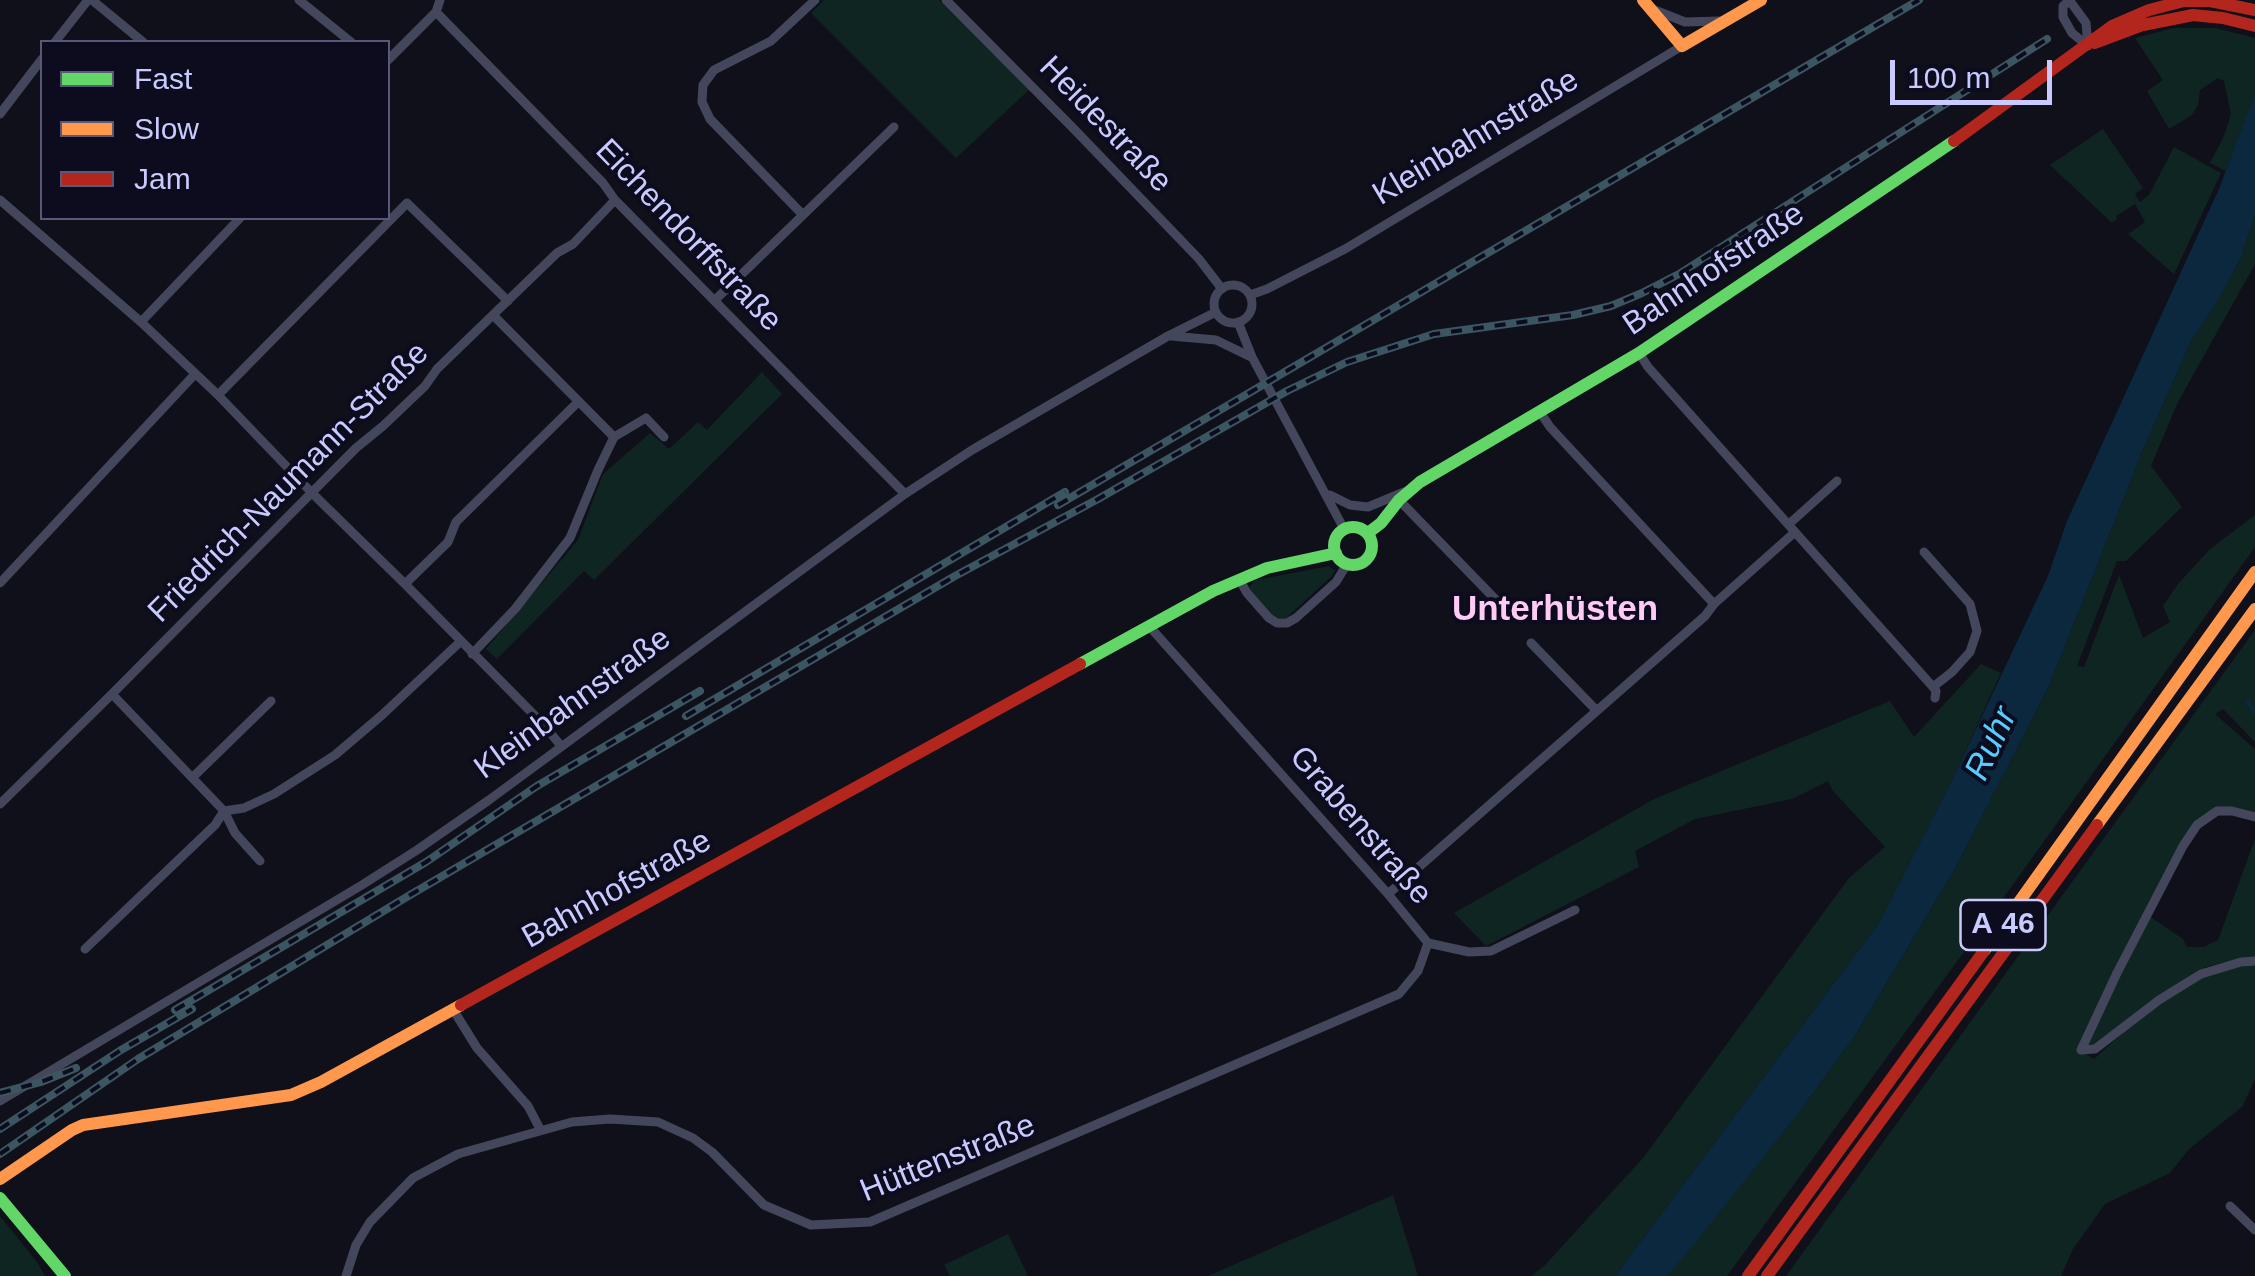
<!DOCTYPE html>
<html>
<head>
<meta charset="utf-8">
<style>
  body { margin:0 }
  #map { position:relative; width:2255px; height:1276px; overflow:hidden; background:#10101a; font-family:Arial,sans-serif }
  canvas { display:block }
  .legend { position:absolute; left:40px; top:40px; width:350px; height:180px; box-sizing:border-box; background:#0c0c1e; border:2px solid #585878; margin:0; padding:12px 18px; list-style:none; font-size:30px; color:#c9cbff }
  .legend li { display:flex; align-items:center; gap:20px; height:50px }
  .legend b { width:50px; border:2px solid #585878 }
  .scale { position:absolute; left:1890px; top:60px; width:162px; height:45px; box-sizing:border-box; border:5px solid #c9cbff; border-top:0; padding-left:12px; font-size:30px; line-height:35px; white-space:nowrap; color:#c9cbff; -webkit-text-stroke:8px #0c0c1e; paint-order:stroke }
</style>
</head>
<body>
<div id="map">
<canvas width="2255" height="1276"></canvas>
<ul class="legend">
<li><b style="height:12px;background:#63d668"></b>Fast</li>
<li><b style="height:12px;background:#ff974d"></b>Slow</li>
<li><b style="height:12px;background:#b3261e"></b>Jam</li>
</ul>
<div class="scale">100 m</div>
</div>
<script>
const context = document.querySelector('canvas').getContext('2d');
context.lineJoin = 'round';
function fillPath(path, color) { context.fillStyle = color; context.fill(path, 'evenodd'); }
const poly = rows => new Path2D(rows.map(r => 'M' + r).join(''));
function stroke(path, color, width, dash) { context.strokeStyle = color; context.lineWidth = width; context.lineCap = dash ? 'butt' : 'round'; context.setLineDash(dash || []); context.stroke(path); }
function drawText(font, color, halo, rows, align = 'center') {
  context.font = font + ' Arial,sans-serif'; context.lineWidth = 8; context.setLineDash([]); context.textBaseline = 'middle'; context.strokeStyle = halo; context.fillStyle = color; for (const [text, x, y, turn = 0] of rows) {
    context.save(); context.translate(x, y); context.rotate((+turn || 0) * Math.PI / 180); context.textAlign = isNaN(turn) ? turn : align; if (halo) context.strokeText(text, 0, 0); context.fillText(text, 0, 0); context.restore();
  }
}
const green = poly([
  [824,0,939,0,1030,89,956,158,811,13],
  [2174,28,2215,28,2255,38,2255,96,2226,171,2210,163,2224,136,2231,114,2224,81,2218,78,2200,90,2198,105,2192,115,2169,129,2147,91,2163,80,2135,38],
  [2103,129,2143,188,2135,194,2140,202,2149,195,2174,147,2221,173,2174,274,2128,234,2145,222,2135,204,2116,216,2117,219,2112,223,2050,165],
  [2255,215,2255,264,2177,404,2151,466,2182,507,2126,561,2117,561,2077,666,2084,667,2119,575,2143,638,2170,622,2163,606,2178,584,2210,549,2255,515,2255,547,1999,904,1727,1276,1667,1276,1801,1110,1856,1034,1955,869,2050,684,2142,452,2191,341,2215,306,2241,258],
  [762,372,782,394,594,580,584,571,497,659,486,649,578,540,603,474,650,433,669,449,698,422,707,430],
  [1329,566,1335,571,1331,577,1286,618,1273,618,1249,592,1250,586,1256,580],
  [2255,630,2255,742,2223,709,2215,714,2255,749,2255,815,2203,816,2079,1050,2094,1059,2136,1021,2168,998,2208,975,2255,963,2255,1079,2242,1107,2189,1149,2170,1173,2105,1204,2073,1249,2061,1276,1786,1276],
  [1981,664,2001,673,1951,782,1879,923,1615,1276,1531,1276,1545,1265,1643,1158,1849,878,1885,847,1833,791,1828,781,1792,799,1695,819,1635,851,1639,867,1486,946,1454,913,1654,799,1890,701,1914,737],
  [2255,839,2255,957,2244,957,2206,967,2151,1001,2096,1044,2084,1048,2149,916,2183,939,2187,947,2203,947,2218,940],
  [1393,1195,1418,1276,1208,1276],
  [0,1216,37,1262,45,1276,0,1276],
  [1008,1234,1028,1276,950,1276,944,1265]
]);
const water = poly([
  [2255,94,2255,215,2241,258,2215,306,2191,341,2142,452,2050,684,1955,869,1856,1034,1801,1110,1686,1254,1667,1276,1615,1276,1879,923,1951,782,2048,576,2067,521,2219,189]
]);
const stream = poly([
  [2248,702,2255,712]
]);
const street = poly([
  [92,0,143,42],
  [299,0,351,42],
  [946,0,1073,128,1199,259,1222,289],
  [2070,0,2063,6,2063,17,2072,33,2088,46],
  [2070,1,2086,23,2088,46],
  [1652,9,1685,22,1719,21],
  [436,12,603,183,615,200,905,494],
  [55,42,88,0],
  [388,60,436,12,440,0],
  [0,114,42,59],
  [0,200,141,322,218,395,313,494,405,584,544,725,561,746],
  [803,215,894,127],
  '1214 304a19 19 0 1 1 38 0a19 19 0 1 1-38 0Z',
  [1250,295,1267,289,1345,249,1682,46],
  [715,300,803,215,710,119,702,102,703,85,714,70,771,41,815,0],
  [141,322,240,218],
  [1238,322,1252,357,1344,529],
  [1171,336,1216,340,1251,357],
  [1639,353,1648,367,1933,687,1936,691,1935,698],
  [218,395,407,203,508,301],
  [1540,412,1550,427,1714,604],
  [614,437,646,418,664,437],
  [1330,495,1350,505,1368,507,1404,492],
  [1399,500,1496,600],
  [1789,524,1837,481],
  [1924,552,1970,604,1977,631,1970,652,1952,672,1933,687],
  [1239,579,1247,593,1269,618,1277,623,1287,623,1296,618,1336,582,1347,564],
  [0,583,195,374],
  [405,584,448,542,456,522,578,402],
  [1149,626,1388,894,1428,943,1469,952,1491,951,1575,910],
  [1531,643,1597,711],
  [472,654,515,609,570,538,598,470,614,437,493,315],
  [112,694,224,811,235,833,260,861],
  [193,777,271,701],
  [0,804,112,694,356,448,383,426,425,386,437,369,557,253,573,244,615,200],
  [224,811,244,808,274,794,335,755,382,715,460,642],
  [1388,894,1705,616,1714,604,1795,532],
  [85,949,215,825,224,811],
  [454,1011,477,1048,528,1106,540,1129],
  [2081,1050,2117,973,2183,846,2197,825,2217,811,2232,811,2255,817],
  [2081,1050,2095,1049,2159,1000,2201,974,2241,962,2255,961],
  [0,1101,362,885,417,850,489,800,905,494,972,450,1168,336,1216,312],
  [2230,1206,2255,1230],
  [346,1276,356,1245,370,1222,413,1178,458,1154,572,1122,610,1119,658,1122,693,1138,712,1152,764,1205,811,1225,870,1222,1399,994,1418,971,1428,943]
]);
const fast = poly([
  '1334 546a19 19 0 1 1 38 0a19 19 0 1 1-38 0Z',
  [1368,533,1381,523,1399,500,1420,482,1639,353,1954,141],
  [1080,664,1213,591,1267,568,1336,553],
  [0,1198,65,1276]
]);
const slow = poly([
  [1643,0,1682,46,1761,0],
  [2097,825,2255,609],
  [1984,951,2255,572],
  [0,1179,72,1130,83,1125,291,1095,321,1082,461,1005]
]);
const jam = poly([
  [2095,43,2143,25,2193,15,2223,18,2255,26],
  [1954,141,2112,26,2149,10,2184,1,2210,1,2255,10],
  [461,1005,1080,664],
  [1748,1276,1984,951],
  [1767,1276,2097,825]
]);
const rail = poly([
  [1058,505,1919,0],
  [686,716,1065,492],
  [175,1010,426,862,537,786,700,691],
  [0,1093,41,1082,76,1068],
  [0,1129,121,1050,192,1009],
  [0,1154,138,1059,410,895,955,576,1098,499,1287,391,1347,362,1434,334,1573,315,1611,306,1642,293,1679,274,2047,39]
]);
const shields = [
  [2003,925,85]
];
const shieldNames = [
  ["A 46",2003,925]
];
const streetNames = [
  ["Heidestraße",1105,125,46],
  ["Kleinbahnstraße",1476,138,-31],
  ["Eichendorffstraße",688,236,46],
  ["Bahnhofstraße",1714,270,-34],
  ["Friedrich-Naumann-Straße",289,483,-45],
  ["Kleinbahnstraße",573,704,-36],
  ["Grabenstraße",1360,826,49],
  ["Bahnhofstraße",617,890,-29],
  ["Hüttenstraße",948,1159,-22]
];
const neighbourhoodNames = [
  ["Unterhüsten",1555,610]
];
const waterNames = [
  ["Ruhr",1992,744,-65]
];
fillPath(green, '#0f2522');
fillPath(water, '#0b283f');
stroke(stream, '#0b283f', 4);
stroke(street, '#44475b', 9);
stroke(fast, '#63d668', 12);
stroke(slow, '#ff974d', 12);
stroke(jam, '#b3261e', 12);
stroke(rail, '#3b5661', 8);
stroke(rail, '#0c0c1e', 4, [11]);
for (const [x, y, w] of shields) { const box = new Path2D(); box.roundRect(x - w / 2, y - 25, w, 50, 8); context.fillStyle = '#0c0c1e'; context.fill(box); stroke(box, '#c9cbff', 2.5); }
drawText('bold 30px', '#c9cbff', null, shieldNames);
drawText('32px', '#c9cbff', '#0c0c1e', streetNames);
drawText('bold 35px', '#ffcbf4', '#0c0c1e', neighbourhoodNames);
drawText('italic 35px', '#57ccff', '#0c0c1e', waterNames);
</script>
</body>
</html>
